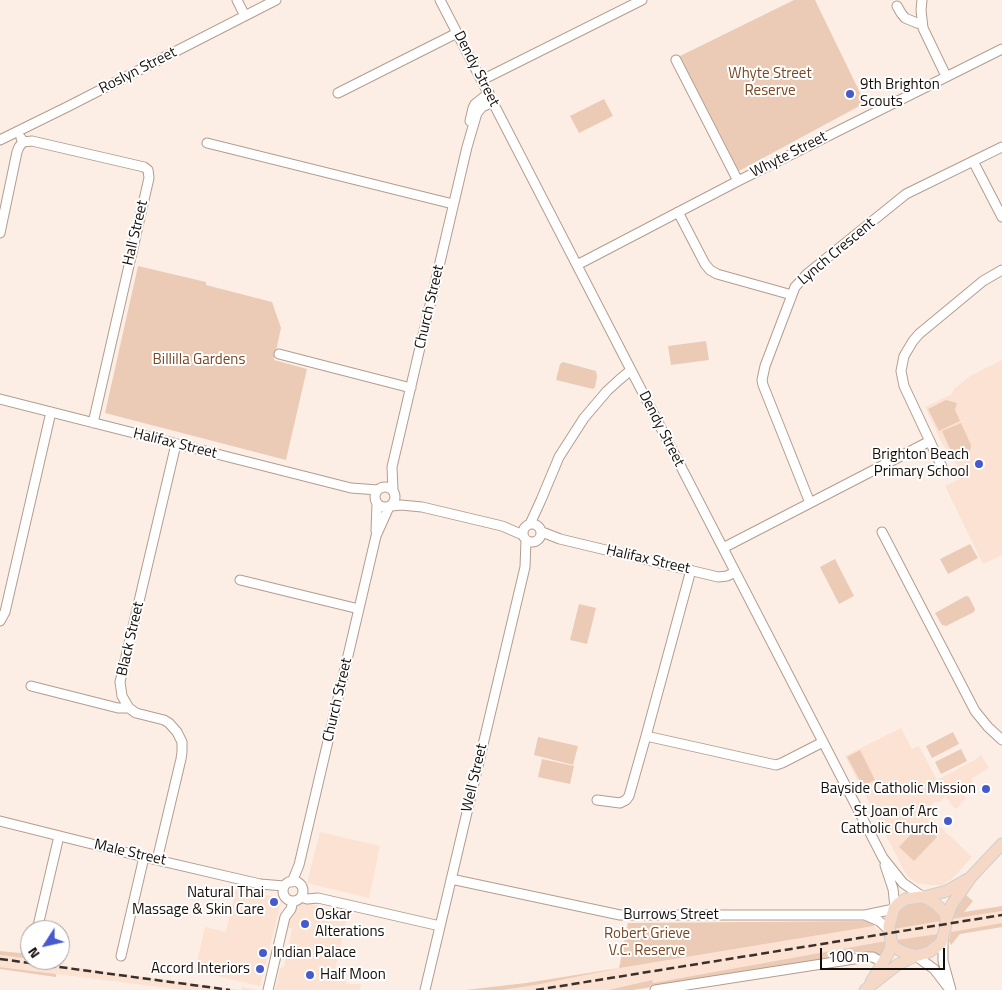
<!DOCTYPE html>
<html>
<head>
<meta charset="utf-8">
<style>
  body { margin:0 }
  #map { position:relative; width:1002px; height:990px; overflow:hidden; background:#fceee5; font-family:"Titillium Web",sans-serif }
  canvas { display:block }
  .north { position:absolute; left:20px; top:920px; width:50px; height:50px; box-sizing:border-box; background:#fff; border:1px solid #a29f9d; border-radius:50%; rotate:235deg; font-size:14px; font-weight:700; line-height:20px; text-align:center; color:#160e09 }
  .north::after { content:''; display:block; margin:auto; width:18px; height:22px; background:#4659cd; clip-path:polygon(50% 0,100% 100%,50% 72%,0 100%) }
  .scale { position:absolute; left:820px; top:948px; width:125px; height:22px; box-sizing:border-box; border:2px solid #160e09; border-top:0; padding-left:6px; font-size:15px; line-height:18px; white-space:nowrap; color:#160e09; -webkit-text-stroke:4px #fff; paint-order:stroke }
</style>
</head>
<body>
<div id="map">
<canvas width="1002" height="990"></canvas>
<div class="north">N</div>
<div class="scale">100 m</div>
</div>
<script>
const context = document.querySelector('canvas').getContext('2d');
context.lineJoin = 'round';
function fillPath(path, color) { context.fillStyle = color; context.fill(path, 'evenodd'); }
const poly = rows => new Path2D(rows.map(r => 'M' + r).join(''));
function stroke(path, color, width, dash) { context.strokeStyle = color; context.lineWidth = width; context.lineCap = dash ? 'butt' : 'round'; context.setLineDash(dash || []); context.stroke(path); }
function drawText(font, color, halo, rows, align = 'center') {
  context.font = font + ' "Titillium Web",sans-serif'; context.lineWidth = 4; context.setLineDash([]); context.textBaseline = 'middle'; context.strokeStyle = halo; context.fillStyle = color; for (const [text, x, y, turn = 0] of rows) {
    context.save(); context.translate(x, y); context.rotate((+turn || 0) * Math.PI / 180); context.textAlign = isNaN(turn) ? turn : align; if (halo) context.strokeText(text, 0, 0); context.fillText(text, 0, 0); context.restore();
  }
}
const built = poly([
  [1002,360,1002,555,983,564,945,486,960,479,958,468,954,460,942,443,925,407,952,394,953,390,970,376],
  [901,728,912,749,919,746,937,780,975,760,981,755,989,768,971,779,973,781,962,793,966,798,956,809,949,802,950,801,945,796,940,802,934,802,931,806,931,811,928,810,924,815,931,822,933,820,972,857,953,878,943,885,931,885,917,883,907,876,845,756],
  [320,832,380,846,369,898,307,883],
  [236,888,278,898,281,903,260,986,195,971,205,927,226,932],
  [302,902,311,902,311,904,348,914,334,974,346,981,346,984,361,984,360,990,275,990,280,968,284,967,292,929,288,927,289,920,298,905],
  [1002,911,1002,923,951,932,952,919],
  [941,921,938,934,896,940,894,929],
  [874,926,877,930,883,929,886,941,653,983,652,980,608,990,502,990,536,985,620,968],
  [0,955,30,959,30,960,58,963,58,965,116,973,241,990,242,987,257,990,184,990,0,967]
]);
const green = poly([
  [794,0,815,0,865,103,739,171,680,56],
  [604,99,613,116,579,133,570,116],
  [138,266,206,282,206,285,272,302,281,328,274,360,307,369,286,460,105,413],
  [706,341,709,360,671,365,668,346],
  [563,362,596,371,597,377,595,387,593,389,556,380,560,364],
  [946,400,957,403,955,410,960,421,939,431,928,409],
  [961,423,971,445,969,459,963,461,951,451,942,431],
  [970,544,978,558,948,574,940,559],
  [835,559,854,596,839,604,820,567],
  [966,596,969,597,975,609,974,612,946,626,942,625,935,613],
  [579,604,596,608,587,644,570,640],
  [953,732,959,744,932,758,926,746],
  [538,737,578,746,573,765,534,755],
  [961,749,967,761,941,774,935,762],
  [860,750,875,780,863,786,847,757],
  [542,759,574,766,570,784,538,777],
  [922,823,937,837,914,861,899,847],
  [966,895,973,901,964,912,1002,906,1002,911,952,919,954,911],
  [918,900,939,911,941,921,894,929,896,916,903,906],
  [866,921,872,921,874,926,620,968,536,985,502,990,465,990,526,983,619,968,628,923],
  [1002,923,1002,927,960,934,951,945,949,941,951,932],
  [938,934,936,940,925,948,913,951,901,947,896,940],
  [886,941,886,945,882,955,875,953,633,990,608,990,652,980,653,983],
  [0,951,30,954,30,959,0,955],
  [0,967,56,974,56,977,0,969]
]);
const minor = poly([
  [237,0,245,16],
  [440,0,883,858,903,883,923,897],
  [922,0,921,10,923,28,946,76],
  [897,6,901,13,905,18,917,23,922,24],
  [676,60,738,181],
  [482,80,642,0],
  [338,93,457,33],
  [470,121,473,108,475,104,489,93],
  [0,140,69,106,276,0],
  [23,142,32,141,144,167,148,170,149,178,93,423],
  [207,143,453,204],
  [973,161,1002,217],
  [678,212,705,264,710,270,717,274,792,295],
  [0,233,17,152,19,147,23,142,21,138],
  [577,265,738,181,1002,49],
  [279,354,411,388],
  [0,399,351,488,378,490],
  [942,467,904,386,901,371,904,356,913,341,919,334,983,281,1002,270],
  '375 497a10 10 0 1 1 20 0a10 10 0 1 1-20 0Z',
  [393,490,392,467,467,147,477,113,482,107,493,102],
  [810,503,763,385,762,380,765,366,795,287,807,274,906,194,1002,147],
  [392,506,401,505,422,507,502,526,523,535],
  '523 533a9 9 0 1 1 18 0a9 9 0 1 1-18 0Z',
  [530,524,541,500,559,457,584,418,607,391,619,380,631,370],
  [376,531,377,504],
  [542,532,560,539,718,577,727,576,735,572],
  [882,532,975,711,988,727,1002,740],
  [723,548,930,441],
  [691,570,646,736,776,765,782,763,823,742],
  [240,580,359,609],
  [0,621,5,612,51,412],
  [31,686,118,708,129,708],
  [597,800,620,803,626,800,629,796,646,736],
  [0,821,144,857,260,884,284,886],
  [157,860,181,759,182,752,182,742,177,732,169,723,164,720,136,713,129,708,122,696,120,682,176,444],
  [885,865,893,889,895,907],
  [451,879,620,915,865,915,894,909],
  '283 891a10 10 0 1 1 20 0a10 10 0 1 1-20 0Z',
  [292,882,299,865,376,536,389,507],
  [301,897,307,899,318,898,440,926],
  [865,915,879,921,890,931],
  [37,930,59,836],
  [943,939,943,961,951,990],
  [121,956,144,857],
  [916,956,934,969,947,986],
  [268,990,285,917,291,909,293,901],
  [425,990,525,567,526,540],
  [655,990,867,957,873,957,883,963]
]);
const major = poly([
  [924,897,947,891,968,879],
  [946,920,951,906,971,877,1002,844],
  [871,982,888,954,891,947,891,940],
  [865,990,897,965,915,956,929,952,941,943,945,929,946,919,945,913,936,904,928,899,921,897,906,899,898,904,894,909,889,926,891,940,894,947,903,952,915,956]
]);
const rail = poly([
  [0,959,230,990],
  [536,990,1002,915]
]);
const markers = [
  [850,94,5,"#4659cd"],
  [979,464,5,"#4659cd"],
  [986,789,5,"#4659cd"],
  [948,821,5,"#4659cd"],
  [274,902,5,"#4659cd"],
  [305,924,5,"#4659cd"],
  [263,953,5,"#4659cd"],
  [260,969,5,"#4659cd"],
  [310,975,5,"#4659cd"]
];
const streetNames = [
  ["Dendy Street",476,69,63],
  ["Roslyn Street",138,71,-27],
  ["Whyte Street",789,155,-27],
  ["Hall Street",136,233,-77],
  ["Lynch Crescent",837,252,-40],
  ["Church Street",430,307,-77],
  ["Dendy Street",661,429,63],
  ["Halifax Street",175,444,14],
  ["Halifax Street",648,560,13],
  ["Black Street",131,639,-77],
  ["Church Street",338,700,-77],
  ["Well Street",475,778,-77],
  ["Male Street",130,853,13],
  ["Burrows Street",671,915]
];
const parkNames = [
  ["Whyte Street",770,74],
  ["Reserve",770,91],
  ["Billilla Gardens",199,360],
  ["Robert Grieve",647,934],
  ["V.C. Reserve",647,951]
];
const poiNames = [
  ["9th Brighton",860,85,"left"],
  ["Scouts",860,102,"left"],
  ["Brighton Beach",969,455],
  ["Primary School",969,472],
  ["Bayside Catholic Mission",976,789],
  ["St Joan of Arc",938,812],
  ["Catholic Church",938,829],
  ["Natural Thai",264,893],
  ["Massage & Skin Care",264,910],
  ["Oskar",315,915,"left"],
  ["Alterations",315,932,"left"],
  ["Indian Palace",273,953,"left"],
  ["Accord Interiors",250,969],
  ["Half Moon",320,975,"left"]
];
fillPath(built, '#fbe2d2');
fillPath(green, '#eccbb6');
stroke(minor, '#b39d8f', 11);
stroke(major, '#d0cfce', 13);
stroke(minor, '#fff', 9);
stroke(major, '#f5d8c5', 11);
stroke(rail, '#39302b', 2.5, [8, 4]);
for (const [x, y, r, color] of markers) { const dot = new Path2D(); dot.arc(x, y, r, 0, 2 * Math.PI); context.fillStyle = color; context.fill(dot); stroke(dot, '#fff', 2); }
drawText('15px', '#160e09', '#fff', streetNames);
drawText('15px', '#7b4721', '#fff', parkNames);
drawText('15px', '#160e09', '#fff', poiNames, 'right');
</script>
</body>
</html>
